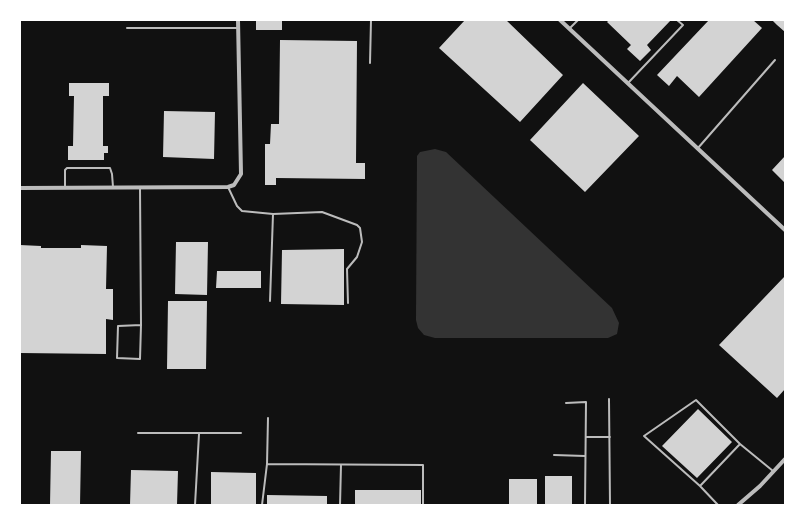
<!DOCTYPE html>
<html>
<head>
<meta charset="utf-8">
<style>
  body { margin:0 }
  #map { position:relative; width:805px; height:525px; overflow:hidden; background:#111; font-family:Quicksand,sans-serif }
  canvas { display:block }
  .frame { position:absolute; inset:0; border:21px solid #fff; pointer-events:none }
</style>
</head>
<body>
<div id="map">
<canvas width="805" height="525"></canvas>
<div class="frame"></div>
</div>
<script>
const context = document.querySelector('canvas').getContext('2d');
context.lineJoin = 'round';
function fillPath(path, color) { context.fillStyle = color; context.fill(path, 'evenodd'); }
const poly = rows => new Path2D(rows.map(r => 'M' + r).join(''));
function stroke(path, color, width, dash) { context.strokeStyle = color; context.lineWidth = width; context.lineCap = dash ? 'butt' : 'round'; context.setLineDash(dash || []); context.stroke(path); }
const water = poly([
  [435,149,446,152,612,308,619,323,617,334,608,338,435,338,424,335,418,328,416,320,417,156,420,152]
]);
const building = poly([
  [256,20,282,20,282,30,256,30],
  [465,20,506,20,563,75,520,122,439,48],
  [609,20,671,20,647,45,651,50,640,61,627,49,631,45,607,22],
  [709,20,753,20,762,28,699,97,677,76,669,86,657,75],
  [772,20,785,20,785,32,777,25],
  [280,40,357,41,356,163,365,163,365,179,276,178,276,185,265,185,265,144,270,144,271,124,279,124],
  [69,83,109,83,109,96,103,96,103,146,108,146,108,153,104,153,104,160,68,160,68,146,73,146,74,96,69,96],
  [583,83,639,136,585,192,530,140],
  [164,111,215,112,214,159,163,157],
  [785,156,785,183,772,170],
  [176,242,208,242,207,295,175,294],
  [20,245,41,246,41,248,81,248,81,245,107,246,106,289,113,289,113,320,106,319,106,354,20,353],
  [344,249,344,305,281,304,282,250],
  [217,271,261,271,261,288,216,288],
  [785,276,785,389,777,398,719,345],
  [168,301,207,301,206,369,167,369],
  [698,409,732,442,697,478,662,446],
  [51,451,81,451,80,505,50,505],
  [131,470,178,471,177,505,130,505],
  [211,472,256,473,256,505,211,505],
  [545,476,572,476,572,505,545,505],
  [509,479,537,479,537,505,509,505],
  [355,490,421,490,421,505,355,505],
  [267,495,327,496,327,505,267,505]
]);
const service = poly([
  [127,28,238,28],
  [570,28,578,20],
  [370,63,371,20],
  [628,83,683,25,677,20],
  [698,148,775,60],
  [65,186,65,170,67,168,110,168,112,174,113,187],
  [228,187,237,206,242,211,273,214,322,212,357,225,360,228,362,242,357,257,347,269,348,303],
  [140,188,141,325,140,359,117,358,118,326,141,325],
  [270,301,273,214],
  [609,399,610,505],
  [566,403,586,402,585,505],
  [138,433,241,433],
  [586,437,610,437],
  [554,455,585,456],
  [267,464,423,465,423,505],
  [700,486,644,436,696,400,740,444],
  [195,505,199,434],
  [262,505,267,464,268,418],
  [340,505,341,465],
  [718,505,700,486,740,444,773,471]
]);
const minor = poly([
  [560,20,785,230],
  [20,188,228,187,234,185,241,174,238,20],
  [738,505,760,486,785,459]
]);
fillPath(water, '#333');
fillPath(building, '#d3d3d3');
stroke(service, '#bcbcbc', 2);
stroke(minor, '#bcbcbc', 4);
</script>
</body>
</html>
